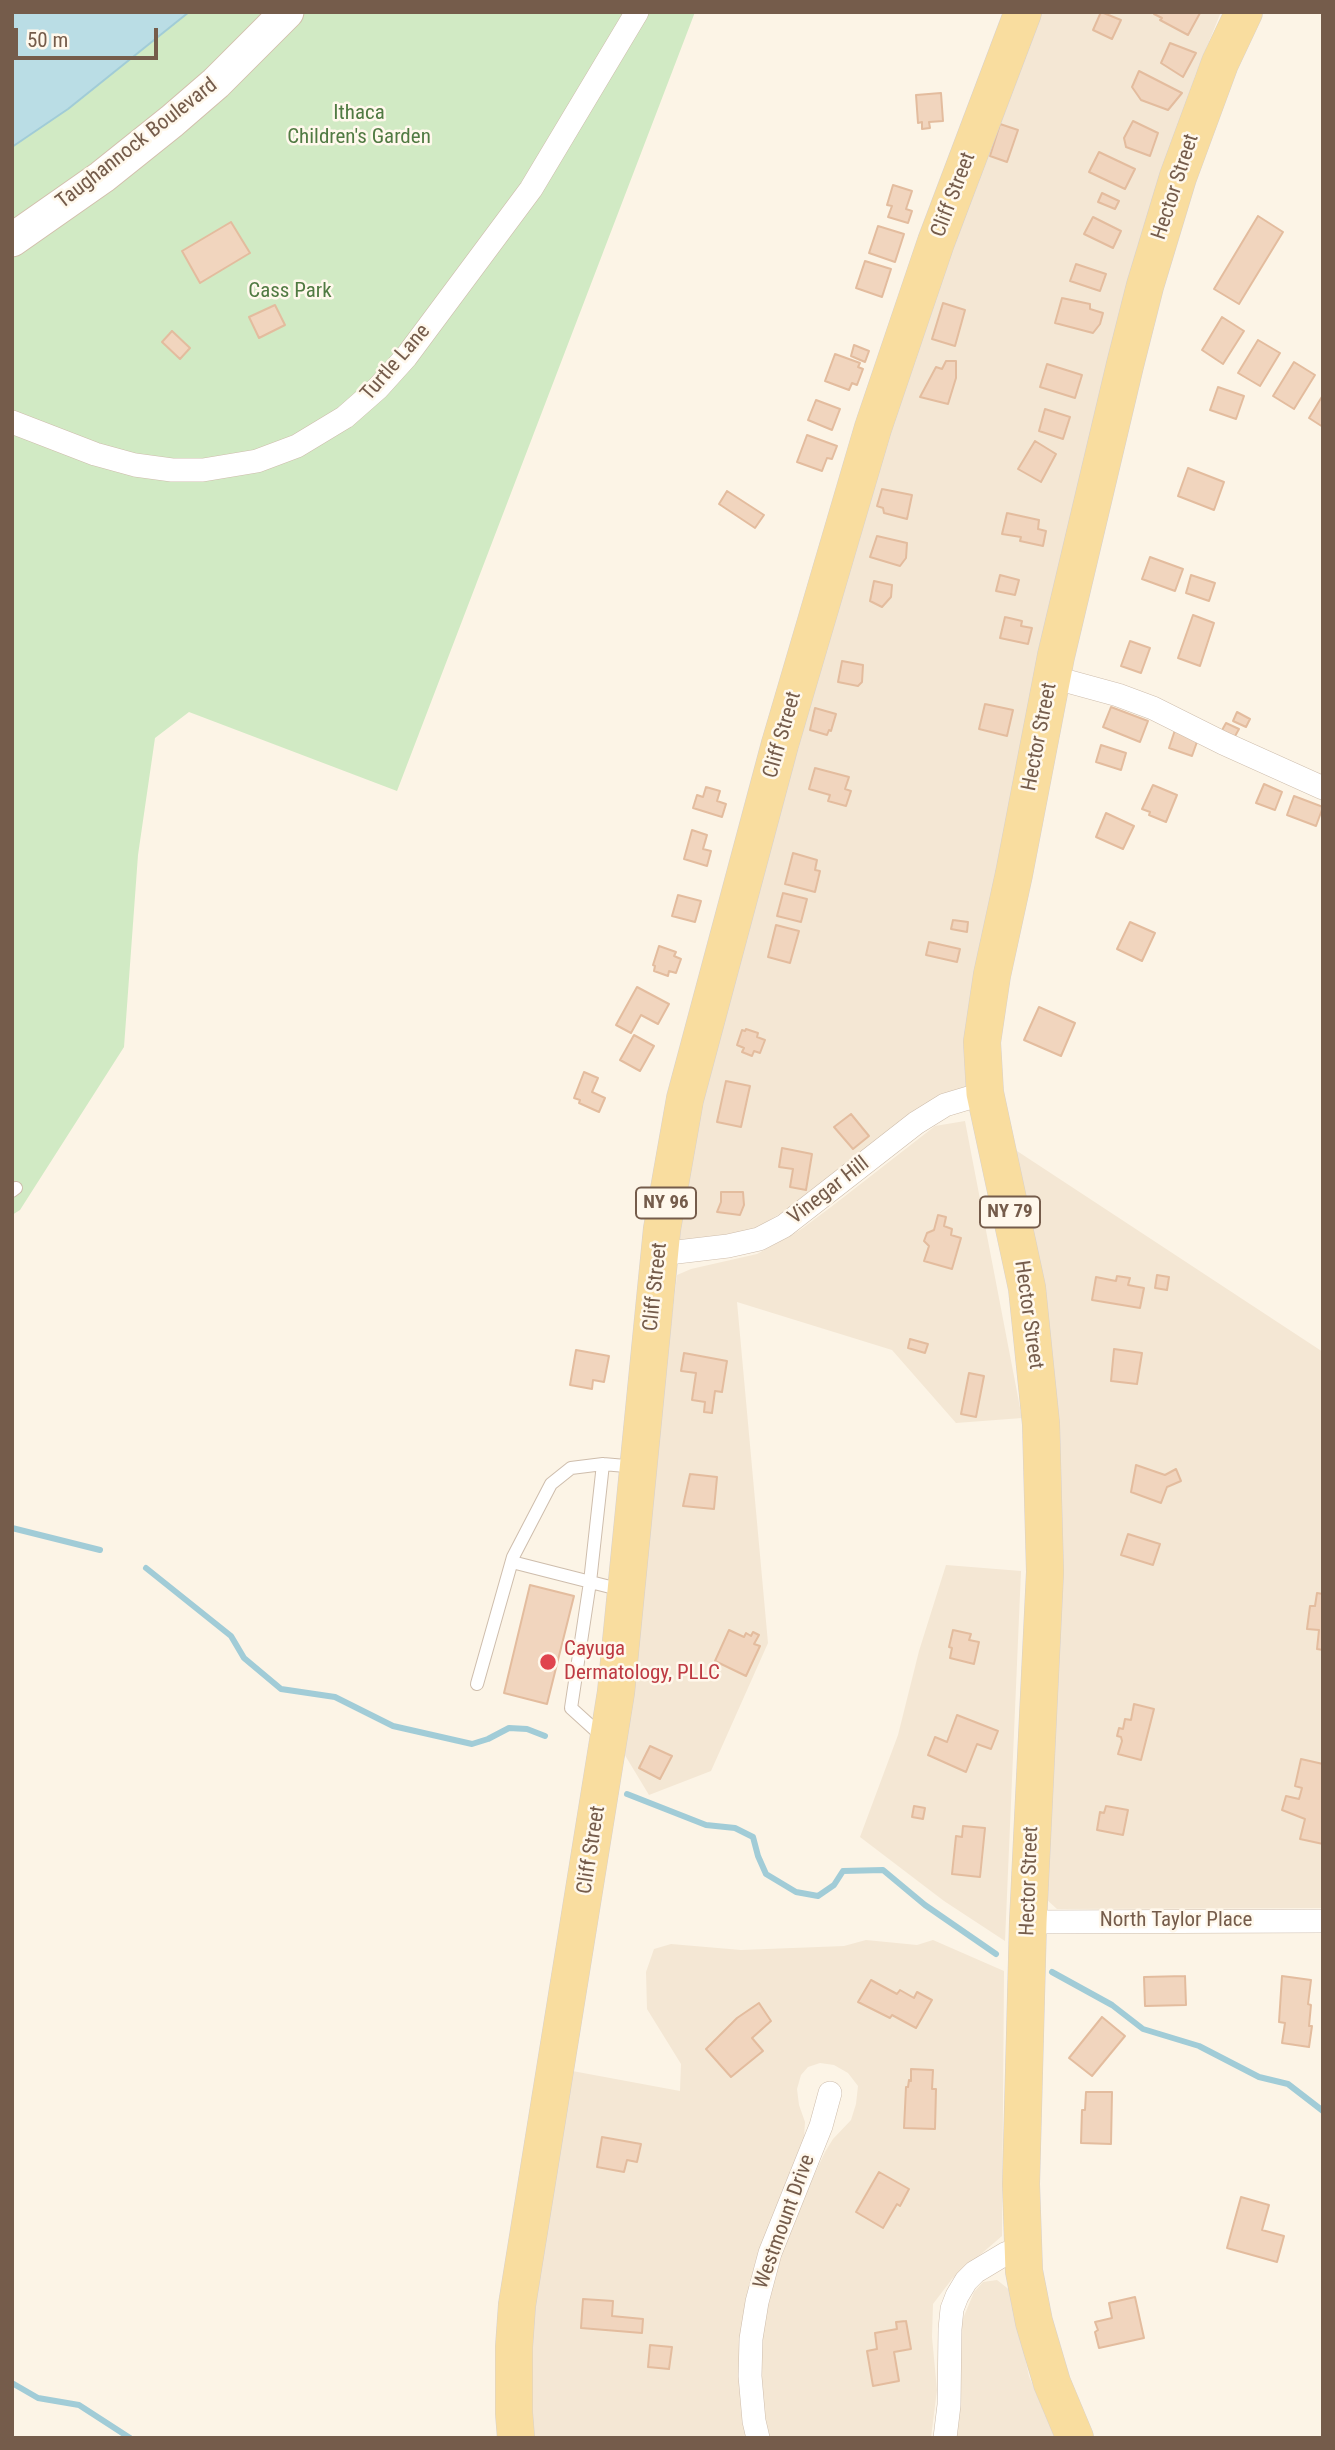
<!DOCTYPE html>
<html>
<head>
<meta charset="utf-8">
<style>
  body { margin:0 }
  #map { position:relative; width:1335px; height:2450px; overflow:hidden; background:#fcf4e6; font-family:"Roboto Condensed",sans-serif }
  canvas { display:block }
  .frame { position:absolute; inset:0; border:14px solid #755c4b; pointer-events:none }
  .scale { position:absolute; left:14px; top:28px; width:144px; height:32px; box-sizing:border-box; border:4px solid #755c4b; border-top:0; padding-left:9px; font-size:21px; line-height:24px; white-space:nowrap; color:#755c4b; -webkit-text-stroke:5px #fff8ec; paint-order:stroke }
</style>
</head>
<body>
<div id="map">
<canvas width="1335" height="2450"></canvas>
<div class="frame"></div>
<div class="scale">50 m</div>
</div>
<script>
const context = document.querySelector('canvas').getContext('2d');
context.lineJoin = 'round';
function fillPath(path, color) { context.fillStyle = color; context.fill(path, 'evenodd'); }
const poly = rows => new Path2D(rows.map(r => 'M' + r).join(''));
function stroke(path, color, width, dash) { context.strokeStyle = color; context.lineWidth = width; context.lineCap = dash ? 'butt' : 'round'; context.setLineDash(dash || []); context.stroke(path); }
function drawText(font, color, halo, rows, align = 'center') {
  context.font = font + ' "Roboto Condensed",sans-serif'; context.lineWidth = 5; context.setLineDash([]); context.textBaseline = 'middle'; context.strokeStyle = halo; context.fillStyle = color; for (const [text, x, y, turn = 0] of rows) {
    context.save(); context.translate(x, y); context.rotate((+turn || 0) * Math.PI / 180); context.textAlign = isNaN(turn) ? turn : align; if (halo) context.strokeText(text, 0, 0); context.fillText(text, 0, 0); context.restore();
  }
}
const residential = poly([
  [1038,12,1221,12,1195,76,1137,248,970,1066,972,1096,760,1226,732,1238,660,1254,872,463],
  [965,1121,1022,1418,956,1423,892,1350,737,1302,768,1643,711,1771,649,1795,620,1747,677,1275,691,1269,757,1254,800,1230,831,1207,935,1126],
  [1014,1149,1323,1352,1323,1908,1057,1909,1046,1899],
  [946,1565,1021,1571,1005,1941,944,1901,860,1837,898,1735,919,1651],
  [866,1940,917,1945,933,1940,1004,1971,1002,2236,952,2279,933,2304,932,2337,937,2390,931,2438,767,2438,762,2411,759,2361,762,2314,775,2266,798,2209,825,2152,833,2139,851,2120,856,2104,858,2086,848,2073,834,2065,820,2063,808,2067,801,2075,797,2089,799,2105,805,2122,804,2138,770,2224,747,2438,528,2438,526,2328,567,2070,680,2091,681,2064,647,2009,646,1972,654,1949,671,1944,741,1950,844,1946],
  [997,2280,1011,2291,1029,2376,1055,2438,953,2438,956,2417,962,2321,974,2292,983,2282]
]);
const green = poly([
  [189,12,695,12,397,791,189,712,155,738,138,855,124,1047,20,1210,12,1215,12,147,68,109]
]);
const water = poly([
  [12,12,189,12,68,109,12,147,12,12]
]);
const stream = poly([
  [12,1528,100,1550],
  [146,1568,231,1636,244,1658,281,1689,335,1697,393,1726,472,1744,488,1739,509,1728,527,1729,545,1736],
  [627,1794,706,1825,735,1828,753,1837,758,1856,766,1874,796,1892,818,1896,834,1885,843,1871,883,1870,925,1905,996,1954],
  [1052,1972,1112,2005,1143,2029,1199,2046,1259,2077,1288,2084,1323,2111],
  [12,2383,38,2398,79,2405,130,2438]
]);
const building = poly([
  [1101,12,1121,20,1112,39,1093,30,1101,12],
  [1155,12,1199,12,1200,13,1188,35,1160,20,1162,18,1154,14,1155,12],
  [1170,43,1196,53,1183,77,1161,63,1170,43],
  [1139,71,1182,93,1168,110,1141,100,1132,87,1139,71],
  [941,93,943,121,929,122,930,128,922,129,922,122,918,123,916,95,941,93],
  [1133,121,1158,133,1150,156,1126,147,1124,138,1133,121],
  [1000,124,1018,130,1007,162,990,156,1000,124],
  [1099,152,1135,169,1125,189,1089,172,1099,152],
  [893,185,912,191,906,209,912,211,908,223,888,217,892,206,887,205,893,185],
  [1102,193,1119,201,1115,209,1098,202,1102,193],
  [1258,216,1283,232,1239,304,1214,289,1258,216],
  [1093,217,1121,231,1113,248,1084,234,1093,217],
  [231,222,250,253,200,283,182,251,231,222],
  [878,226,904,234,895,262,869,253,878,226],
  [865,261,891,269,882,297,856,288,865,261],
  [1076,264,1106,274,1100,291,1070,281,1076,264],
  [1062,298,1090,304,1090,309,1103,313,1100,324,1093,333,1055,323,1062,298],
  [943,303,965,310,955,346,932,339,943,303],
  [275,305,285,325,259,338,249,317,275,305],
  [1222,317,1244,331,1223,364,1202,350,1222,317],
  [172,331,190,348,180,359,162,342,172,331],
  [1258,340,1280,353,1260,386,1238,373,1258,340],
  [854,345,869,351,865,362,851,356,854,345],
  [835,354,860,363,858,367,863,369,857,385,852,383,849,390,825,381,835,354],
  [946,361,956,361,956,378,948,404,920,397,936,367,942,369,946,361],
  [1294,362,1315,375,1294,409,1273,396,1294,362],
  [1047,364,1082,375,1075,398,1040,387,1047,364],
  [1218,387,1244,396,1236,419,1210,410,1218,387],
  [1323,395,1323,427,1309,418,1323,395],
  [816,400,840,409,832,430,808,420,816,400],
  [1045,409,1070,417,1063,439,1039,431,1045,409],
  [807,435,837,446,832,459,827,458,822,471,797,462,807,435],
  [1035,441,1056,454,1041,482,1018,469,1035,441],
  [1188,468,1224,482,1214,510,1178,496,1188,468],
  [882,489,912,495,907,519,884,513,883,508,877,506,882,489],
  [727,491,764,515,755,528,719,504,727,491],
  [1007,513,1039,520,1038,529,1046,531,1043,546,1020,541,1021,537,1002,534,1007,513],
  [877,536,907,543,906,558,900,566,870,557,877,536],
  [1150,557,1183,569,1175,591,1142,579,1150,557],
  [1000,575,1019,580,1015,595,996,591,1000,575],
  [1191,575,1215,583,1209,601,1186,593,1191,575],
  [874,581,892,585,891,597,882,607,870,601,874,581],
  [1193,615,1214,623,1200,666,1178,658,1193,615],
  [1005,617,1022,621,1021,626,1032,628,1028,644,1000,638,1005,617],
  [1130,641,1150,648,1141,673,1121,666,1130,641],
  [842,661,863,665,862,682,858,686,838,682,842,661],
  [985,704,1013,710,1007,736,979,729,985,704],
  [1111,707,1148,721,1140,742,1103,727,1111,707],
  [815,708,836,714,831,731,829,730,827,735,810,730,815,708],
  [1237,712,1250,719,1246,727,1233,721,1237,712],
  [1226,723,1239,729,1234,738,1221,732,1226,723],
  [1175,730,1198,739,1192,756,1169,748,1175,730],
  [1101,745,1126,753,1121,770,1096,762,1101,745],
  [815,768,849,777,845,789,851,791,846,806,828,801,830,795,809,789,815,768],
  [1264,784,1282,792,1275,810,1256,803,1264,784],
  [1153,785,1177,795,1166,822,1149,815,1150,812,1142,809,1153,785],
  [706,787,720,791,717,801,726,804,722,817,693,808,697,795,703,797,706,787],
  [1294,796,1323,807,1316,826,1287,815,1294,796],
  [1106,813,1134,826,1123,849,1096,837,1106,813],
  [692,830,707,835,703,849,711,851,707,866,684,859,692,830],
  [793,853,817,860,815,870,820,871,815,892,785,884,793,853],
  [783,893,807,899,801,922,777,916,783,893],
  [678,895,701,901,695,922,672,916,678,895],
  [953,920,968,922,967,932,951,929,953,920],
  [1130,922,1155,933,1142,961,1117,949,1130,922],
  [776,925,799,931,790,963,768,957,776,925],
  [929,942,960,949,957,962,926,955,929,942],
  [659,946,676,952,674,956,681,959,676,973,669,971,668,976,654,971,655,966,653,965,659,946],
  [637,987,669,1004,658,1024,641,1015,631,1033,616,1025,637,987],
  [1039,1007,1075,1023,1061,1056,1024,1040,1039,1007],
  [746,1029,758,1033,757,1037,765,1040,760,1053,754,1051,752,1056,742,1052,744,1048,737,1045,742,1030,745,1031,746,1029],
  [634,1035,654,1046,640,1071,620,1060,634,1035],
  [584,1072,598,1078,592,1092,605,1098,599,1112,579,1103,580,1100,574,1098,584,1072],
  [726,1081,750,1086,741,1127,717,1122,726,1081],
  [851,1114,869,1136,853,1149,834,1127,851,1114],
  [782,1148,812,1154,806,1190,790,1187,793,1169,779,1167,782,1148],
  [721,1192,743,1192,744,1205,740,1215,717,1212,721,1202,721,1192],
  [938,1215,946,1217,944,1226,952,1229,951,1235,961,1238,952,1269,924,1261,929,1246,924,1241,927,1233,934,1230,938,1215],
  [1157,1275,1169,1277,1167,1290,1155,1288,1157,1275],
  [1117,1276,1130,1278,1128,1285,1144,1288,1140,1308,1092,1300,1096,1277,1116,1281,1117,1276],
  [910,1339,928,1344,925,1353,908,1348,910,1339],
  [1114,1349,1142,1353,1137,1384,1111,1381,1114,1349],
  [576,1350,609,1356,604,1382,593,1380,592,1389,570,1385,576,1350],
  [684,1353,727,1361,722,1392,715,1391,712,1413,704,1412,705,1402,692,1400,696,1373,681,1371,684,1353],
  [969,1373,984,1376,976,1417,961,1414,969,1373],
  [1136,1465,1165,1475,1176,1469,1181,1481,1167,1487,1161,1503,1131,1492,1136,1465],
  [690,1474,717,1477,714,1509,683,1506,690,1474],
  [1128,1534,1160,1544,1153,1565,1121,1555,1128,1534],
  [530,1585,574,1596,547,1704,504,1693,530,1585],
  [1317,1593,1323,1594,1323,1650,1317,1649,1319,1630,1307,1629,1310,1606,1315,1606,1317,1593],
  [729,1630,744,1637,746,1633,751,1636,753,1632,759,1635,754,1644,760,1646,746,1676,715,1661,729,1630],
  [953,1630,971,1634,969,1640,979,1642,974,1664,950,1658,952,1648,949,1647,953,1630],
  [1134,1704,1154,1709,1141,1760,1118,1754,1122,1741,1121,1737,1117,1736,1119,1728,1123,1729,1125,1719,1131,1720,1134,1704],
  [957,1715,998,1731,991,1749,977,1744,966,1772,928,1755,935,1737,947,1742,957,1715],
  [650,1746,672,1756,660,1779,639,1768,650,1746],
  [1301,1759,1323,1764,1323,1844,1300,1839,1305,1819,1282,1810,1286,1796,1299,1799,1302,1788,1295,1786,1301,1759],
  [914,1806,925,1808,923,1819,912,1817,914,1806],
  [1106,1806,1128,1810,1123,1835,1097,1830,1100,1812,1104,1813,1106,1806],
  [963,1826,985,1828,980,1877,952,1874,956,1836,962,1837,963,1826],
  [1185,1976,1186,2005,1145,2006,1144,1977,1185,1976],
  [1282,1976,1311,1980,1308,2004,1311,2005,1309,2026,1312,2026,1309,2047,1282,2043,1285,2023,1279,2022,1282,1976],
  [871,1980,897,1994,900,1990,914,1998,917,1992,932,2000,916,2028,892,2015,890,2018,858,2002,871,1980],
  [759,2003,771,2021,752,2038,763,2051,731,2077,706,2049,737,2018,759,2003],
  [1102,2017,1125,2036,1092,2076,1069,2058,1102,2017],
  [911,2069,933,2070,932,2089,936,2089,935,2129,904,2128,906,2087,908,2087,909,2080,911,2081,911,2069],
  [1086,2092,1112,2092,1111,2144,1081,2143,1082,2110,1085,2110,1086,2092],
  [602,2137,641,2144,637,2162,627,2160,624,2172,597,2167,602,2137],
  [879,2172,909,2189,900,2206,897,2204,883,2228,856,2212,879,2172],
  [1241,2197,1269,2205,1262,2230,1284,2236,1277,2262,1227,2248,1241,2197],
  [1135,2297,1144,2338,1099,2348,1095,2332,1098,2330,1095,2322,1112,2318,1109,2303,1135,2297],
  [583,2299,613,2301,612,2316,643,2319,642,2333,581,2328,583,2299],
  [906,2321,911,2349,894,2352,899,2381,873,2386,867,2351,877,2349,875,2333,897,2329,896,2322,906,2321],
  [650,2345,672,2347,669,2369,648,2367,650,2345]
]);
const service = poly([
  [12,1191,16,1188],
  [603,1464,590,1582,571,1708,604,1738],
  [512,1562,622,1590],
  [477,1684,513,1557,551,1484,571,1468,603,1464,637,1467]
]);
const minor = poly([
  [12,422,95,454,135,465,172,470,203,470,257,461,297,446,345,417,378,388,406,357,531,189,637,12],
  [1052,677,1118,695,1153,708,1223,743,1323,788],
  [660,1254,728,1246,759,1239,784,1226,916,1123,945,1105,985,1093],
  [1028,1922,1323,1921],
  [758,2438,754,2421,750,2376,751,2339,757,2302,770,2253,821,2126,830,2093],
  [945,2438,949,2405,950,2329,952,2309,957,2296,966,2281,975,2272,1005,2254,1023,2247]
]);
const secondary = poly([
  [12,240,102,177,172,121,216,83,287,12]
]);
const primary = poly([
  [516,2438,514,2413,514,2347,517,2305,616,1692,662,1229,685,1099,780,744,873,428,936,242,1023,12],
  [1075,2438,1052,2383,1034,2322,1024,2271,1021,2184,1028,1922,1045,1572,1041,1424,1027,1288,985,1093,982,1042,992,975,1014,874,1056,656,1125,365,1145,286,1178,177,1220,63,1244,12]
]);
const markers = [
  [548,1662,9,"#e0444e"]
];
const shields = [
  [666,1203,60],
  [1010,1212,60]
];
const shieldNames = [
  ["NY 96",666,1203],
  ["NY 79",1010,1212]
];
const parkNames = [
  ["Ithaca",359,114],
  ["Children's Garden",359,138],
  ["Cass Park",290,292]
];
const streetNames = [
  ["Taughannock Boulevard",137,144,-38],
  ["Hector Street",1176,187,-72],
  ["Cliff Street",954,195,-69],
  ["Turtle Lane",396,363,-49],
  ["Cliff Street",783,735,-74],
  ["Hector Street",1040,737,-79],
  ["Vinegar Hill",829,1191,-38],
  ["Cliff Street",656,1287,-84],
  ["Hector Street",1028,1315,82],
  ["Cliff Street",592,1850,-81],
  ["Hector Street",1030,1881,-88],
  ["North Taylor Place",1176,1921],
  ["Westmount Drive",785,2222,-70]
];
const healthNames = [
  ["Cayuga",564,1650],
  ["Dermatology, PLLC",564,1674]
];
fillPath(residential, '#f4e7d4');
fillPath(green, '#d1eac4');
fillPath(water, '#badde5');
stroke(water, '#a1ccd7', 2);
stroke(stream, '#a1ccd7', 6);
fillPath(building, '#f1d5be');
stroke(building, '#e3bc9e', 2);
stroke(service, '#cebdac', 14);
stroke(minor, '#cebdac', 24);
stroke(secondary, '#d2bfac', 35);
stroke(primary, '#d8d1cd', 38);
stroke(service, '#fff', 12);
stroke(minor, '#fff', 23);
stroke(secondary, '#fff', 33);
stroke(primary, '#f9dd9f', 37);
for (const [x, y, r, color] of markers) { const dot = new Path2D(); dot.arc(x, y, r, 0, 2 * Math.PI); context.fillStyle = color; context.fill(dot); stroke(dot, '#fff8ec', 2.5); }
for (const [x, y, w] of shields) { const box = new Path2D(); box.roundRect(x - w / 2, y - 15.5, w, 31, 5); context.fillStyle = '#fff8ec'; context.fill(box); stroke(box, '#755c4b', 2); }
drawText('bold 19px', '#755c4b', null, shieldNames);
drawText('21px', '#507a42', '#fff8ec', parkNames);
drawText('21px', '#755c4b', '#fff8ec', streetNames);
drawText('21px', '#be3a42', '#fff8ec', healthNames, 'left');
</script>
</body>
</html>
